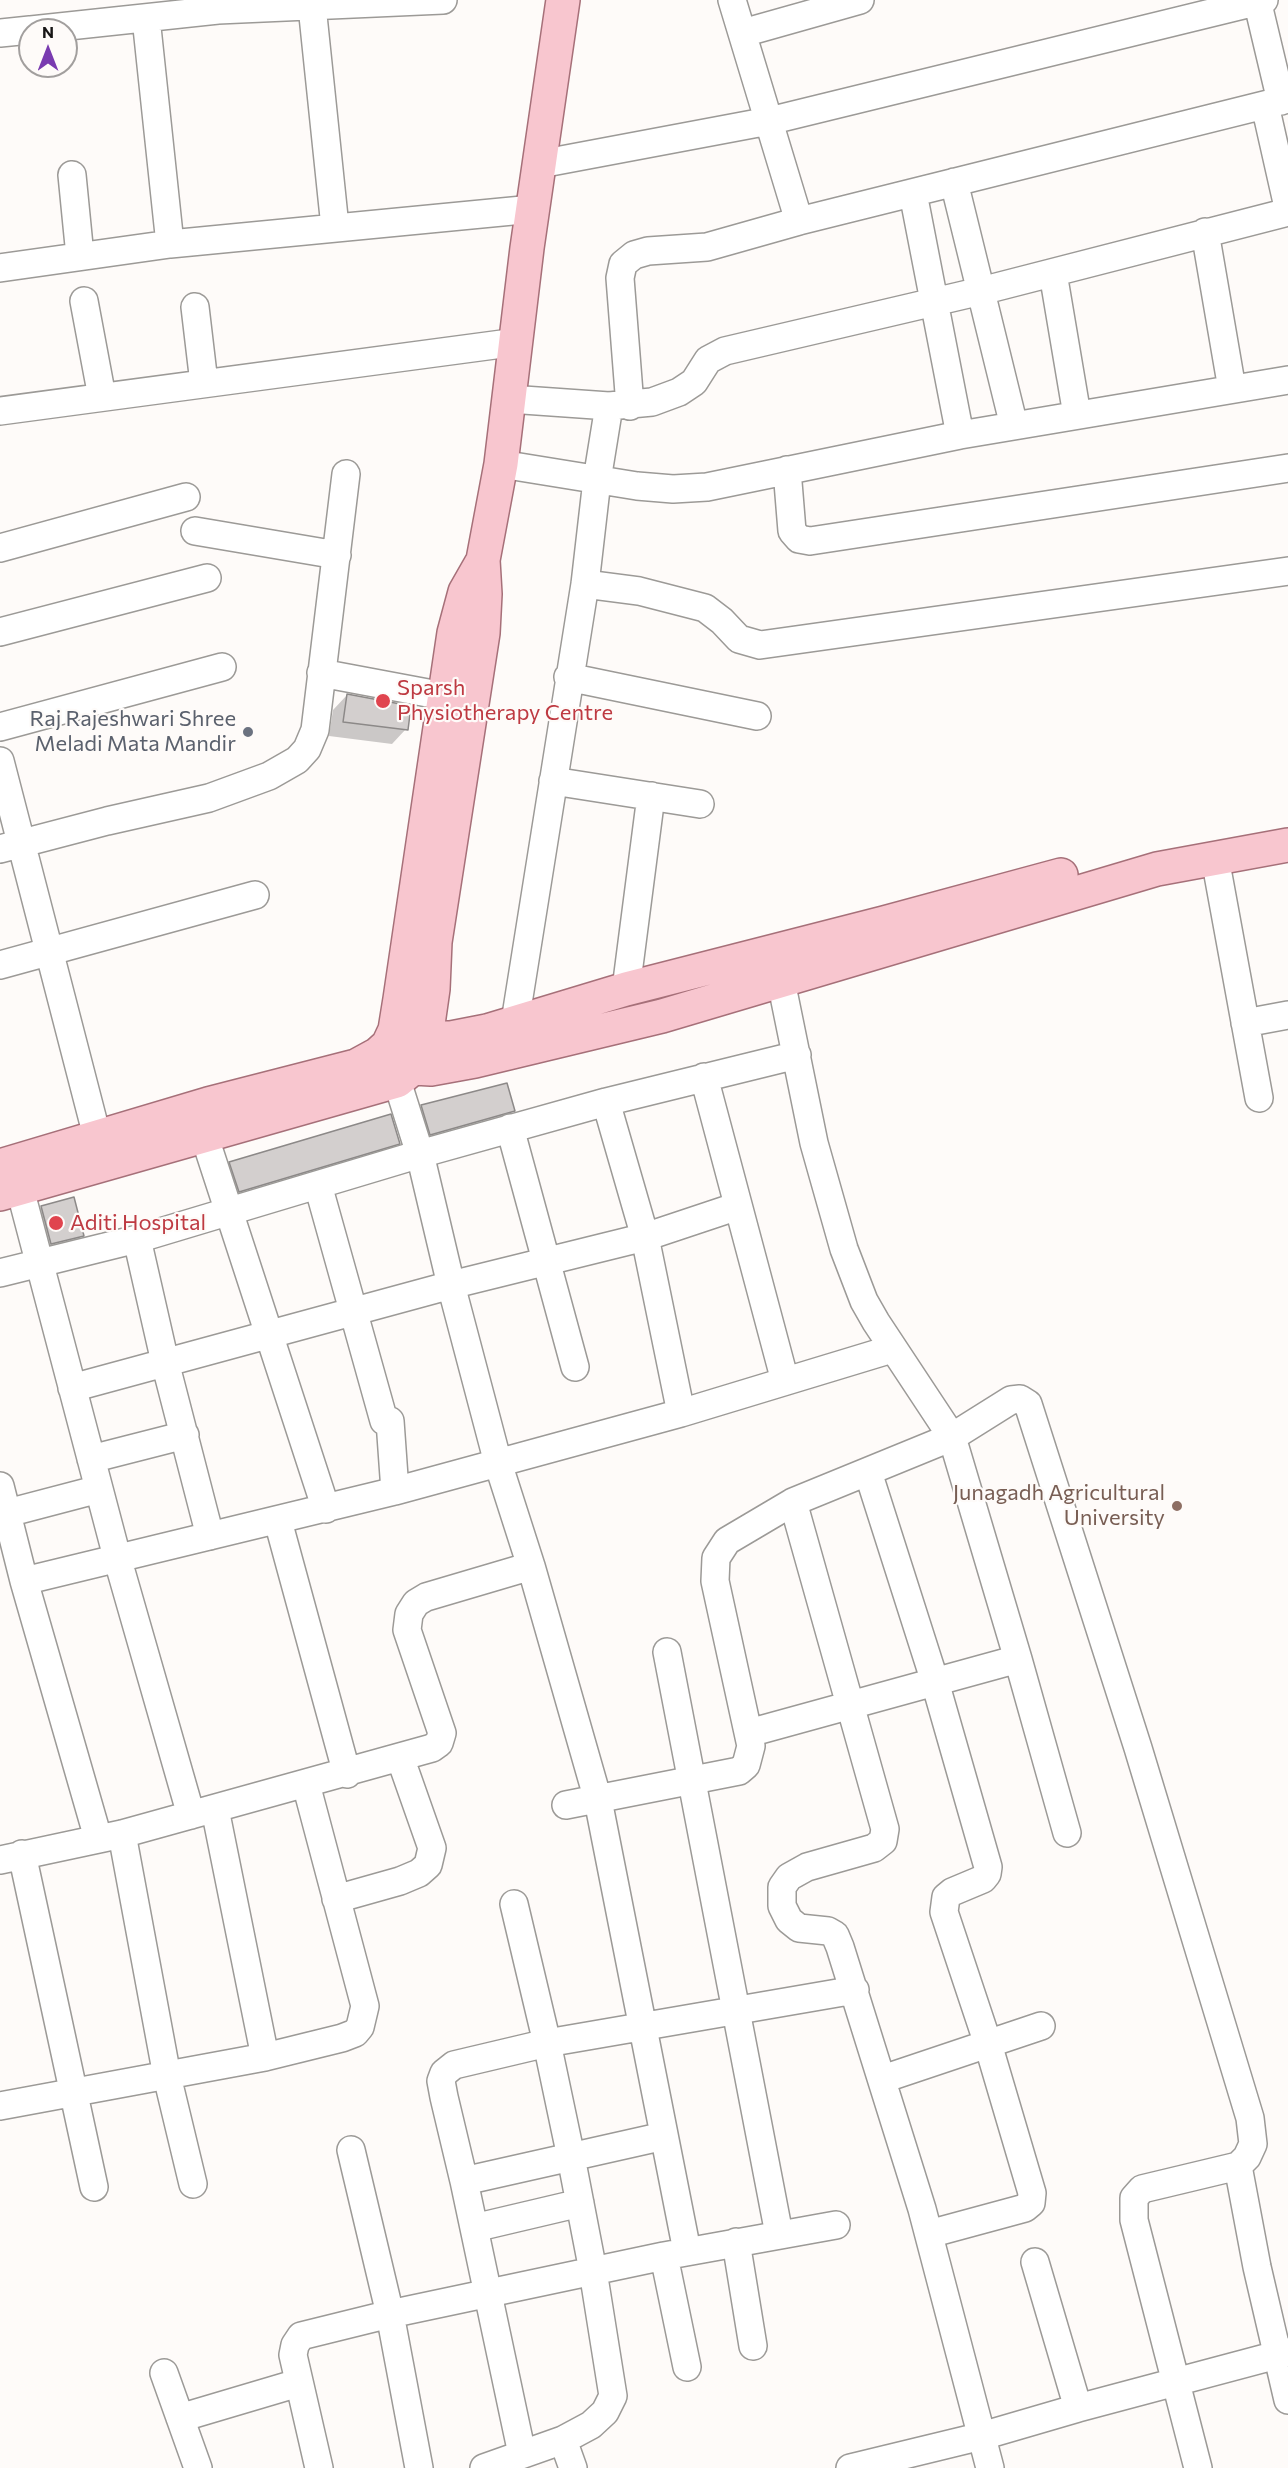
<!DOCTYPE html>
<html>
<head>
<meta charset="utf-8">
<style>
  body { margin:0 }
  #map { position:relative; width:1288px; height:2468px; overflow:hidden; background:#fefbf9; font-family:Commissioner,sans-serif }
  canvas { display:block }
  .north { position:absolute; left:18px; top:18px; width:60px; height:60px; box-sizing:border-box; background:#fefbf9; border:2px solid #a29f9e; border-radius:50%; rotate:0deg; font-size:16px; font-weight:700; line-height:24px; text-align:center; color:#171616 }
  .north::after { content:''; display:block; margin:auto; width:21px; height:27px; background:#793bb0; clip-path:polygon(50% 0,100% 100%,50% 72%,0 100%) }
</style>
</head>
<body>
<div id="map">
<canvas width="1288" height="2468"></canvas>
<div class="north">N</div>
</div>
<script>
const context = document.querySelector('canvas').getContext('2d');
context.lineJoin = 'round';
function fillPath(path, color) { context.fillStyle = color; context.fill(path, 'evenodd'); }
const poly = rows => new Path2D(rows.map(r => 'M' + r).join(''));
function stroke(path, color, width, dash) { context.strokeStyle = color; context.lineWidth = width; context.lineCap = dash ? 'butt' : 'round'; context.setLineDash(dash || []); context.stroke(path); }
function drawText(font, color, halo, rows, align = 'center') {
  context.font = font + ' Commissioner,sans-serif'; context.lineWidth = 4.5; context.setLineDash([]); context.textBaseline = 'middle'; context.strokeStyle = halo; context.fillStyle = color; for (const [text, x, y, turn = 0] of rows) {
    context.save(); context.translate(x, y); context.rotate((+turn || 0) * Math.PI / 180); context.textAlign = isNaN(turn) ? turn : align; if (halo) context.strokeText(text, 0, 0); context.fillText(text, 0, 0); context.restore();
  }
}
const shadow = poly([
  [347,695,406,729,392,744,329,736,333,710],
  [422,1107,513,1111,498,1125,416,1148,407,1121],
  [398,1143,379,1163,220,1210,211,1183,230,1163],
  [41,1207,82,1235,68,1250,36,1258,27,1222]
]);
const building = poly([
  [347,694,411,706,408,730,343,722,347,694],
  [507,1083,515,1111,430,1135,421,1105,507,1083],
  [391,1114,400,1144,239,1192,229,1162,391,1114],
  [74,1197,84,1236,51,1244,41,1206,74,1197]
]);
const minor = poly([
  [732,0,799,221],
  [1257,0,1281,101],
  [312,6,335,227],
  [146,18,170,244],
  [31,30,218,10,443,0],
  [0,33,30,30],
  [743,33,860,0],
  [1265,105,1288,207],
  [540,164,769,121,1264,0],
  [72,175,80,256],
  [954,182,1014,426],
  [913,193,960,435],
  [1205,232,1232,389],
  [0,268,170,244,533,209],
  [1053,273,1077,415],
  [84,301,102,397],
  [195,307,204,383],
  [509,399,609,406,652,402,679,392,694,382,708,360,725,351,981,291,1288,212],
  [630,406,620,278,623,264,634,255,648,251,707,247,799,221,1288,99],
  [0,411,517,342],
  [501,464,637,486,673,489,707,487,960,435,1288,380],
  [787,470,792,531,799,539,810,541,1288,468],
  [195,531,337,555],
  [0,548,186,497],
  [585,584,639,591,705,608,722,621,739,639,760,645,1288,571],
  [0,632,207,578],
  [321,673,465,700],
  [568,677,757,716],
  [0,727,222,667],
  [0,761,97,1136],
  [553,781,700,804],
  [0,849,107,821,209,798,269,776,297,760,307,749,315,730,346,474],
  [1215,858,1259,1098],
  [0,965,255,895],
  [781,981,814,1143,844,1249,864,1301,876,1322,952,1437,1018,1659,1067,1833],
  [626,989,651,796],
  [515,1022,585,584,597,480,609,406],
  [1245,1023,1288,1015],
  [704,1077,785,1381],
  [397,1081,420,1154,451,1285,498,1463,531,1566,598,1800,687,2251],
  [606,1102,645,1237,681,1413],
  [510,1128,575,1367],
  [204,1135,326,1509],
  [318,1185,384,1421],
  [20,1189,117,1557,191,1815],
  [137,1239,165,1362,210,1536],
  [0,1273,137,1239,420,1154,606,1102,797,1055],
  [72,1388,451,1285,645,1237,738,1206],
  [390,1421,395,1491],
  [91,1459,185,1435],
  [868,1472,935,1682,988,1867,987,1874,983,1879,952,1892,946,1897,944,1912,988,2044,1032,2193,1031,2203,1025,2208,929,2234],
  [0,1486,24,1581,98,1838],
  [793,1502,885,1829,883,1841,874,1848,807,1867,789,1877,782,1887,782,1906,789,1920,799,1928,828,1931,835,1935,840,1947,922,2209,990,2468],
  [0,1515,99,1489],
  [278,1521,347,1774],
  [24,1581,395,1491,681,1413,892,1349],
  [667,1652,779,2234],
  [749,1733,1018,1659],
  [566,1805,739,1771,746,1765,751,1746,715,1581,716,1558,727,1541,793,1502,952,1437,1011,1400,1020,1399,1028,1404,1138,1748,1250,2118,1253,2144,1247,2157,1238,2166,1142,2189,1134,2198,1134,2220,1198,2468],
  [215,1809,265,2057],
  [122,1834,167,2076,193,2184],
  [22,1854,94,2187],
  [0,1860,122,1834,432,1748,439,1743,442,1733,407,1630,409,1614,416,1603,426,1597,531,1566],
  [336,1899,400,1881,419,1873,428,1865,432,1848,400,1757],
  [883,2079,1041,2026],
  [0,2106,265,2057,342,2038,355,2033,360,2027,365,2006,306,1784],
  [351,2150,390,2314,419,2468],
  [1238,2166,1257,2267,1288,2400],
  [464,2181,664,2136],
  [474,2228,580,2203],
  [736,2242,753,2346],
  [664,2256,687,2367],
  [1035,2262,1078,2408],
  [164,2373,198,2468],
  [180,2418,298,2383],
  [563,2440,573,2468],
  [522,2454,464,2181,444,2097,441,2081,444,2073,454,2065,547,2043,855,1990],
  [319,2468,293,2355,295,2345,301,2336,390,2314,664,2256,836,2225],
  [484,2468,563,2440,591,2425,605,2412,613,2396,593,2271,571,2157,547,2043,514,1904],
  [850,2468,982,2436,1078,2408,1288,2352]
]);
const major = poly([
  [395,1030,426,1038,451,1038,487,1031,626,989,884,923,1061,875],
  [378,1054,413,1068,431,1069,475,1061,662,1016,1157,869,1288,845],
  [0,1166,208,1104,356,1066,378,1054,388,1045,395,1030,400,999,454,633,465,592,481,564],
  [0,1194,397,1081,413,1068,420,1056,426,1038,433,989,435,942,483,633,485,594,483,560,501,464,527,248,563,0]
]);
const markers = [
  [383,701,8,"#e0444e"],
  [248,732,6,"#6b7280"],
  [56,1223,8,"#e0444e"],
  [1177,1506,6,"#8d6e63"]
];
const healthNames = [
  ["Sparsh",397,688],
  ["Physiotherapy Centre",397,713],
  ["Aditi Hospital",70,1223]
];
const worshipNames = [
  ["Raj Rajeshwari Shree",236,719],
  ["Meladi Mata Mandir",236,744]
];
const educationNames = [
  ["Junagadh Agricultural",1165,1493],
  ["University",1165,1518]
];
fillPath(shadow, '#0003');
fillPath(building, '#d3cfce');
stroke(building, '#8c8988', 1.5);
stroke(minor, '#9c9a97', 30);
stroke(major, '#a67079', 36);
stroke(minor, '#fff', 27);
stroke(major, '#f8c6cf', 33);
for (const [x, y, r, color] of markers) { const dot = new Path2D(); dot.arc(x, y, r, 0, 2 * Math.PI); context.fillStyle = color; context.fill(dot); stroke(dot, '#fefbf9', 2); }
drawText('22px', '#be3a42', '#fefbf9', healthNames, 'left');
drawText('22px', '#5b616d', '#fefbf9', worshipNames, 'right');
drawText('22px', '#785e54', '#fefbf9', educationNames, 'right');
</script>
</body>
</html>
